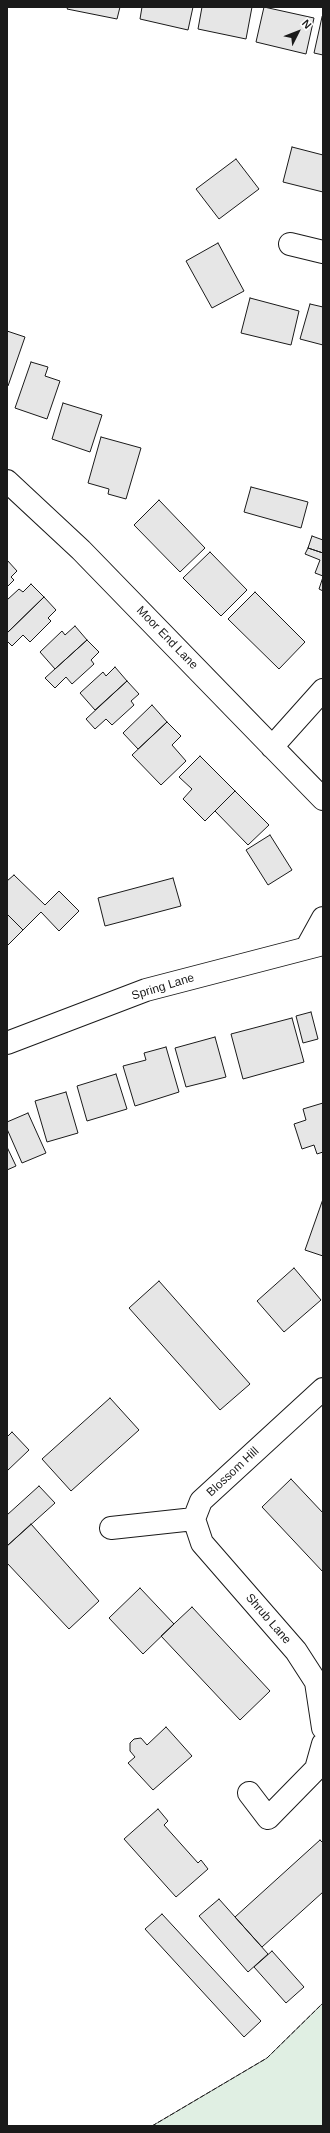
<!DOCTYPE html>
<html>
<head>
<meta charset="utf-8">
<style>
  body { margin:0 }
  #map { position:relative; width:330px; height:2133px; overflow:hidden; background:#fff; font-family:Arial,sans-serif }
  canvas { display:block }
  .frame { position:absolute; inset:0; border:8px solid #1a1a1a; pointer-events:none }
  .north { position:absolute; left:278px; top:12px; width:40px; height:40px; -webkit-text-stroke:3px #fff; paint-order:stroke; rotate:48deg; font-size:11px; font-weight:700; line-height:16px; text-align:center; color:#1a1a1a }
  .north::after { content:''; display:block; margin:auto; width:14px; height:18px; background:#1a1a1a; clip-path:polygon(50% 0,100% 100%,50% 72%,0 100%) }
</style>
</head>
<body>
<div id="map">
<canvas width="330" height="2133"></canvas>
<div class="frame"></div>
<div class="north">N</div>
</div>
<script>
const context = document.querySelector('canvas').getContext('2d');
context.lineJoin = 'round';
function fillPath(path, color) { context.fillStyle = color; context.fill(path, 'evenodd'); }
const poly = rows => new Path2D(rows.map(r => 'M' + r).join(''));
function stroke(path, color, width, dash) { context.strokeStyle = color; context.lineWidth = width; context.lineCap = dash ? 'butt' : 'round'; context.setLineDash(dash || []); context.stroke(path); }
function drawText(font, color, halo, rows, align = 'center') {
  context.font = font + ' Arial,sans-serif'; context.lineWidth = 3; context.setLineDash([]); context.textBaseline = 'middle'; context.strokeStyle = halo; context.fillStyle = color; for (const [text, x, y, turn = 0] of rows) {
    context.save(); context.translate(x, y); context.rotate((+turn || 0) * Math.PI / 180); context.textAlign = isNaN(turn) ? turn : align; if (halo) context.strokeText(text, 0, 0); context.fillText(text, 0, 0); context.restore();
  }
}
const green = poly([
  [323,2003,323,2126,152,2126,267,2058,323,2003]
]);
const building = poly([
  [68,7,120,7,117,19,67,9,68,7],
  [142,7,193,7,188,30,140,19,142,7],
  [202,7,252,7,246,39,198,29,202,7],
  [264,7,314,18,306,54,256,42,264,7],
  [322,17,323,18,323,55,314,53,322,17],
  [292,147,323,155,323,192,283,182,292,147],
  [236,159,259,189,219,219,196,189,236,159],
  [218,243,244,291,212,308,186,261,218,243],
  [250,298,299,311,291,345,241,333,250,298],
  [310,304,323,307,323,345,300,339,310,304],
  [7,331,25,337,8,386,7,386,7,331],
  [31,362,48,367,45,376,60,381,47,419,15,408,31,362],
  [63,403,102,415,90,452,52,439,63,403],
  [101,437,141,448,126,499,108,494,109,489,88,483,101,437],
  [251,487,308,502,301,528,244,512,251,487],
  [159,500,205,548,180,572,134,525,159,500],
  [312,536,323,540,323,553,308,548,312,536],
  [308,548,323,553,323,576,315,573,320,560,305,554,308,548],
  [210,552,247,590,221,616,183,578,210,552],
  [7,560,17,571,11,577,14,580,7,587,7,560],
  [323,577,323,591,319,589,323,577],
  [31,584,44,597,7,633,7,600,19,589,23,592,31,584],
  [255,592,305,642,279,669,228,619,255,592],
  [44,597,56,610,48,618,51,621,30,642,23,635,12,646,7,641,7,633,44,597],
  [75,626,87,640,55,669,40,652,62,631,65,635,75,626],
  [87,640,99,652,91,660,94,664,72,684,66,677,55,688,45,678,87,640],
  [115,667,127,681,95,710,80,693,103,672,106,676,115,667],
  [127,681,139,694,131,701,134,705,112,725,106,719,95,729,86,719,127,681],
  [152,705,167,722,138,749,123,733,152,705],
  [167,722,181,736,172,745,186,761,161,785,132,755,167,722],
  [200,756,235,791,205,821,183,799,192,789,179,777,200,756],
  [235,791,269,825,248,845,215,811,235,791],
  [270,835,292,870,268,885,246,850,270,835],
  [14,875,45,905,59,891,79,911,59,931,41,912,23,930,7,914,7,881,14,875],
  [173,878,181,906,105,926,98,898,173,878],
  [7,914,23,930,7,946,7,914],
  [311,1012,318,1039,303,1043,296,1016,311,1012],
  [292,1018,304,1062,243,1079,231,1034,292,1018],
  [215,1037,226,1077,186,1087,175,1048,215,1037],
  [166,1047,179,1092,135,1106,123,1066,146,1060,144,1053,166,1047],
  [116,1074,127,1109,87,1121,77,1086,116,1074],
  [66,1092,78,1133,47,1142,35,1101,66,1092],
  [323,1103,323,1152,317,1154,314,1145,302,1149,294,1124,306,1120,303,1109,323,1103],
  [28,1113,46,1153,22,1163,7,1129,7,1122,28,1113],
  [7,1147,16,1166,7,1170,7,1147],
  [323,1199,323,1256,305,1250,323,1199],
  [294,1268,321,1300,284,1332,257,1301,294,1268],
  [159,1281,250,1384,220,1410,129,1308,159,1281],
  [110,1398,139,1430,71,1491,42,1459,110,1398],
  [12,1432,29,1450,7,1471,7,1437,12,1432],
  [291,1479,323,1513,323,1572,262,1507,291,1479],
  [39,1486,55,1503,7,1546,7,1515,39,1486],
  [31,1524,99,1601,69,1629,7,1563,7,1546,31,1524],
  [140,1588,174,1624,143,1654,109,1618,140,1588],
  [192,1607,270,1691,240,1720,161,1636,192,1607],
  [166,1727,192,1756,153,1790,128,1763,135,1757,130,1751,130,1743,134,1739,141,1738,147,1745,166,1727],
  [158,1809,168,1821,164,1825,198,1863,201,1860,208,1869,176,1897,124,1839,158,1809],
  [320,1840,323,1843,323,1892,262,1947,235,1917,320,1840],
  [219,1899,268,1954,248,1972,199,1916,219,1899],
  [162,1914,261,2021,244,2037,145,1929,162,1914],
  [272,1951,304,1987,286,2003,254,1967,272,1951]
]);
const minor = poly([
  [290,244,323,252],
  [7,481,81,550,323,799],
  [272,747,323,690],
  [307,947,323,918],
  [7,1043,146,990,323,944],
  [194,1519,202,1543,296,1651,316,1682,323,1728],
  [111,1528,194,1519,201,1501,323,1389],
  [249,1793,268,1818,316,1769,323,1744]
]);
const fence = poly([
  [152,2126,267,2058,323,2003]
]);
const streetNames = [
  ["Moor End Lane",167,638,46],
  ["Spring Lane",163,987,-17],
  ["Blossom Hill",233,1472,-43],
  ["Shrub Lane",268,1619,49]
];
fillPath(green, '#e0efe3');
stroke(green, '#6a6a6a', 1);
fillPath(building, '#e6e6e6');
stroke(building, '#1a1a1a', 1);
stroke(minor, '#1a1a1a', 24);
stroke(minor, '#fff', 22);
stroke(fence, '#1a1a1a', 1, [5, 2]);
drawText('12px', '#1a1a1a', '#fff', streetNames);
</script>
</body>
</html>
